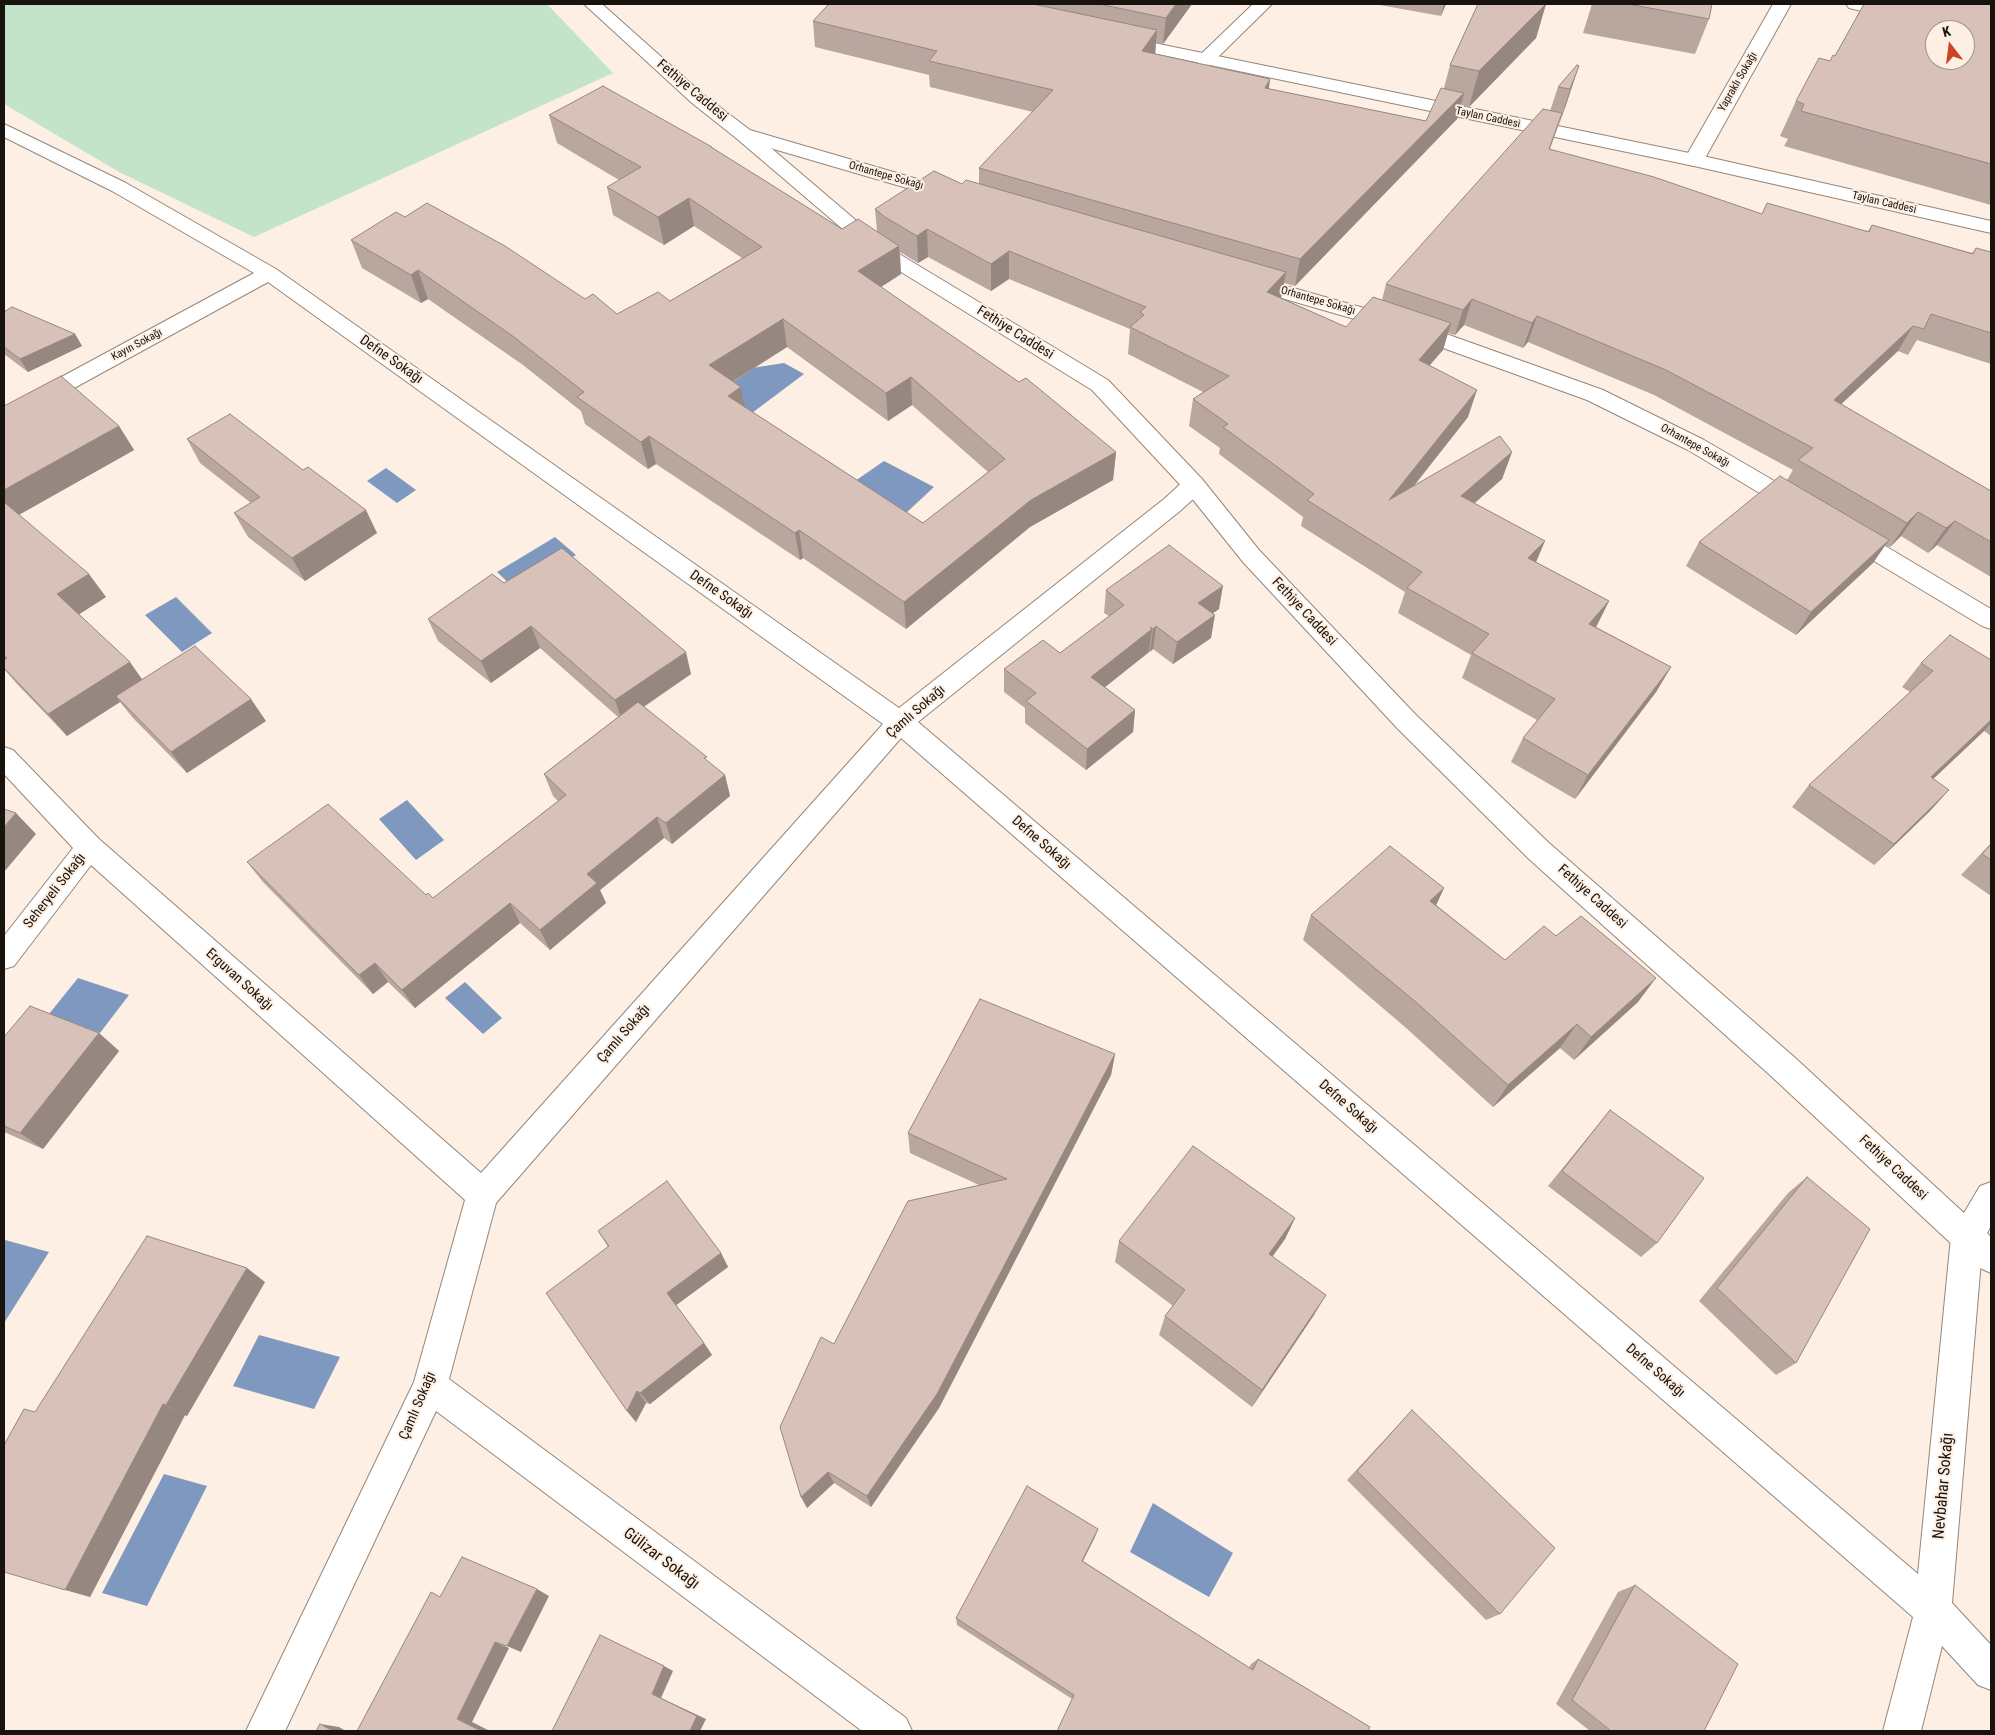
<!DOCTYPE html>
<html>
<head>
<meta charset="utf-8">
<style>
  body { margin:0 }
  #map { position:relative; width:1995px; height:1735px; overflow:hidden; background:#fdefe3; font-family:"Roboto Condensed",sans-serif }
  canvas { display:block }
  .frame { position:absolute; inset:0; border:5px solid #19130e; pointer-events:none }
  .north { position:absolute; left:1925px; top:20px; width:50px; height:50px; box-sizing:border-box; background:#fdefe3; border:1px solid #a2978e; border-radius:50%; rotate:345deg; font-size:14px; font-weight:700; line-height:20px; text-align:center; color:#19130e }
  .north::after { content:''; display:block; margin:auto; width:18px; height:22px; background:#cd4324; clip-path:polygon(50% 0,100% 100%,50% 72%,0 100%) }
</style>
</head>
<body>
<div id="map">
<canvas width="1995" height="1735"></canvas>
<div class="frame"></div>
<div class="north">K</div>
</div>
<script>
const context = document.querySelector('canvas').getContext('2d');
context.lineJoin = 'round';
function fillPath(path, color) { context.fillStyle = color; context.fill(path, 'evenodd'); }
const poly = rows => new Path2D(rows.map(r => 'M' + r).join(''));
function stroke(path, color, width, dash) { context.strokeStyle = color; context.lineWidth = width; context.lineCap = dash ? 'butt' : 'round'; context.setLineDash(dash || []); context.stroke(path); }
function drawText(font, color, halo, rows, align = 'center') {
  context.font = font + ' "Roboto Condensed",sans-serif'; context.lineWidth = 4; context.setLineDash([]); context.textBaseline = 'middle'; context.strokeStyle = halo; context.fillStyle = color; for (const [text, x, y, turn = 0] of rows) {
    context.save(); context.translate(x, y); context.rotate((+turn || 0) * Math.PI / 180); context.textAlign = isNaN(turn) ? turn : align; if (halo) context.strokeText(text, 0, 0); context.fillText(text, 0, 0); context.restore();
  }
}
const green = poly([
  [4,4,547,4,613,73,254,237,119,172,4,104]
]);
const water = poly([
  [784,363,804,374,752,413,718,393,752,368],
  [884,461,934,487,905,514,855,481],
  [386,468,416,490,397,503,367,481],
  [555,537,576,555,517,591,497,572],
  [176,597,212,633,182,652,145,615],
  [407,800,444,840,416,860,379,819],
  [78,978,129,995,100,1033,49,1014],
  [465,982,502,1018,483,1034,445,998],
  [5,1240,49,1252,4,1323,4,1242],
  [259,1335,340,1357,314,1409,233,1386],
  [164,1474,207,1486,147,1606,102,1593],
  [1153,1503,1233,1553,1209,1597,1130,1552]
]);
const street = poly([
  [1253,4,1272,4,1211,64,1205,65,1199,64,1196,60,1199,56,1253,4],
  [1773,4,1791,4,1704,160,1701,164,1694,166,1687,164,1684,160,1773,4],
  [1846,4,1875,4,1966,26,1969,30,1965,34,1965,30,1939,30,1849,8,1846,4],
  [4,124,126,183,276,269,899,708,1164,499,1186,479,1194,477,1202,479,1205,485,1202,491,1180,511,918,722,1918,1574,1951,1237,1956,1226,1967,1221,1978,1226,1983,1237,1952,1603,1991,1645,1991,1690,1978,1685,1942,1646,1921,1731,1883,1731,1913,1617,901,738,496,1203,449,1379,906,1718,912,1731,862,1731,436,1411,285,1731,246,1731,414,1382,465,1200,91,865,14,966,4,969,4,936,73,848,4,774,4,747,13,750,99,839,481,1173,883,724,268,282,12,422,4,424,4,408,254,273,112,191,4,137,4,124],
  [743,128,955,190,958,194,955,198,948,200,941,198,736,138,734,134,736,130,743,128],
  [1247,275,1410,321,1603,390,1704,440,1807,500,1811,506,1807,512,1799,514,1791,512,1688,450,1587,400,1396,331,1240,286,1237,281,1240,276,1247,275],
  [1847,526,1855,528,1991,609,1991,629,1982,626,1839,540,1835,534,1839,528,1847,526]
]);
const secondary = poly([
  [584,4,602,4,704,95,750,130,886,246,1108,380,1202,479,1259,550,1416,715,1549,843,1793,1056,1964,1213,1980,1186,1991,1182,1991,1226,1987,1233,1991,1237,1991,1273,1980,1268,1956,1248,1771,1076,1529,859,1398,729,1243,562,1186,491,1092,390,872,254,736,138,692,103,584,4],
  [1120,36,1694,154,1991,221,1991,233,1694,166,1114,45,1111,41,1114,37,1120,36]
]);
const wall = poly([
  [829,4,1192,4,1163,44,1156,43,1155,54,1270,79,1269,89,1426,121,1444,88,1450,65,1478,4,1546,4,1536,38,1469,107,1461,105,1457,119,1295,286,1284,283,1281,298,1346,327,1382,300,1386,284,1550,111,1558,87,1577,65,1567,102,1550,149,1762,214,1868,231,1872,225,1972,253,1976,248,1991,252,1991,364,1917,340,1908,355,1898,351,1841,404,1991,491,1991,577,1937,545,1928,553,1901,536,1890,547,1885,545,1873,563,1796,635,1686,566,1699,542,1787,480,1793,470,1654,395,1528,342,1523,348,1464,325,1455,335,1448,333,1443,350,1429,365,1468,417,1414,486,1512,452,1502,479,1474,503,1536,562,1609,601,1596,627,1671,667,1656,692,1575,799,1511,762,1523,738,1537,720,1462,678,1471,655,1398,613,1405,592,1301,526,1303,517,1219,454,1220,448,1189,426,1193,399,1203,392,1128,354,1130,329,1009,279,991,291,928,257,918,263,900,252,901,274,881,287,1116,452,1113,480,1030,527,906,629,803,558,800,560,656,464,648,469,585,424,581,411,523,365,428,299,421,303,362,268,351,240,405,217,617,314,670,301,742,258,694,226,664,245,613,215,607,187,619,180,557,143,549,115,713,149,842,229,877,231,875,209,962,184,979,184,979,168,1033,112,930,87,929,75,815,47,813,21],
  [787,347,888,421,912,405,988,472,923,523,745,407,733,382],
  [1374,4,1446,4,1441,16],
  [1592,4,1712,4,1709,19,1695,54,1583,33],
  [1864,4,1991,4,1991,205,1784,146,1788,139,1780,136,1796,101,1835,56],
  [4,312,75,334,82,346,28,372,4,354],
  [4,406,119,426,134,450,19,515,106,597,79,614,142,679,266,721,187,773,133,718,120,702,67,736,18,685,4,669],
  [187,439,303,470,377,533,305,581,248,537,234,513,251,503,200,463],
  [504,583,691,674,644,707,708,762,725,775,730,796,672,844,664,838,600,890,606,903,550,950,520,923,415,1008,388,982,373,994,263,882,247,862,426,895,433,898,558,801,553,796,544,774,618,717,540,648,491,683,438,641,428,619],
  [1106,590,1219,609,1212,614,1211,638,1173,664,1153,649,1105,687,1135,710,1133,732,1086,770,1025,723,1025,708,1004,692,1004,669,1060,653,1109,616,1104,613],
  [1991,660,1991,736,1984,731,1933,779,1949,790,1929,812,1874,865,1792,807,1809,785,1910,692,1902,687,1921,663],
  [1991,843,1991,896,1961,875],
  [1444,888,1436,905,1505,960,1638,1002,1574,1060,1560,1048,1493,1107,1405,1027,1303,940,1311,915],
  [99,1033,119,1051,43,1149,4,1132,4,1037],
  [1115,1054,1111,1075,939,1408,871,1507,834,1483,807,1508,834,1344,979,1185,910,1153,908,1133],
  [1610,1110,1657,1243,1641,1257,1548,1186],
  [1807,1177,1796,1363,1776,1375,1699,1301,1788,1193],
  [1295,1218,1285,1239,1272,1257,1314,1315,1252,1407,1159,1335,1165,1316,1173,1306,1115,1262,1119,1241],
  [598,1231,721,1253,728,1267,676,1305,704,1343,712,1355,650,1404,646,1403,636,1422,627,1411,608,1247],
  [265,1282,187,1416,185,1415,90,1597,35,1412],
  [1402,1421,1500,1614,1486,1620,1347,1480],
  [1095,1537,1083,1561,1249,1668,1251,1664,1258,1659,1370,1727,1072,1699,957,1625,956,1618],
  [1635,1585,1704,1731,1590,1731,1556,1704,1618,1592]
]);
const shadedWall = poly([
  [1176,4,1192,4,1163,44,1166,18],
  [1444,4,1446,4,1441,16],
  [1546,4,1536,38,1469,107,1479,71],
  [1157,30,1155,56,1142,51],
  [1579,66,1567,102,1559,125,1570,89],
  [1270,79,1266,105,1265,88],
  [1464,93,1457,119,1295,286,1300,259],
  [689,198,694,226,664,245,658,217],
  [927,229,928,257,918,263,917,236],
  [899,246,901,274,861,300,858,271],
  [1009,251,1009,279,991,291,991,264],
  [418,270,428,299,421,303,411,275],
  [1286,272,1281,299,1267,292],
  [1472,299,1464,325,1455,335,1463,310],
  [1537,316,1528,342,1523,348,1532,323],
  [783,319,787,347,714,393,709,365],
  [1451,323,1443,350,1411,387,1419,360],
  [1913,326,1898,351,1819,425,1834,400],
  [75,334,82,346,28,372,20,359],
  [911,377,912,405,888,421,886,393],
  [741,387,746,415,728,396],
  [1477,390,1468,417,1381,527,1389,500],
  [119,426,134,450,13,518,4,506,4,490],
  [649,436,656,464,648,469,641,442],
  [1116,452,1113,480,1030,527,906,629,904,602,1031,500],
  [1512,452,1502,479,1452,523,1461,496],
  [366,510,377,533,305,581,292,558],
  [1918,512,1901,536,1890,547,1907,523],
  [1955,521,1937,545,1928,553,1946,528],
  [799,530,803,558,800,560,795,533],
  [1889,540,1873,563,1796,635,1811,612],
  [1545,541,1534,567,1528,558],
  [89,574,106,597,75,617,57,594],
  [1223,586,1219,609,1194,626,1198,603],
  [1609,601,1596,627,1577,649,1589,624],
  [1215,615,1211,638,1173,664,1177,642],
  [531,626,540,648,491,683,481,661],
  [1156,626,1153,649,1150,652,1153,629],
  [1152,629,1149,652,1090,699,1091,677],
  [686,652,691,674,622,721,615,700],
  [130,662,146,685,116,696,120,702,67,736,48,714],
  [1671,667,1656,692,1575,799,1588,775],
  [251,699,266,721,187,773,171,752],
  [1135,710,1133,732,1086,770,1087,749],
  [1991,720,1991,723,1984,731,1911,800,1931,777],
  [725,775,730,796,672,844,666,823],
  [1949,790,1929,812,1874,865,1894,844],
  [16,813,36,834,4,872,4,827],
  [657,817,664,838,600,890,606,903,550,950,540,930,587,874],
  [1444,888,1432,914,1430,901],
  [510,903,520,923,415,1008,402,990],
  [375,963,388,982,373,994,359,975],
  [1656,978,1638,1002,1574,1060,1591,1037],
  [1577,1024,1560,1048,1493,1107,1508,1085],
  [99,1033,119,1051,43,1149,20,1133],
  [1115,1054,1111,1075,939,1408,871,1507,867,1496],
  [1295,1218,1285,1239,1259,1275,1269,1254],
  [721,1253,728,1267,675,1306,667,1293],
  [247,1268,265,1282,187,1416,166,1405],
  [1326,1295,1314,1315,1252,1407,1262,1390],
  [704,1343,712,1355,650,1404,640,1393],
  [637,1391,646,1403,636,1422,627,1411],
  [163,1404,185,1415,90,1597,65,1590],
  [828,1472,834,1483,807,1508,801,1497],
  [1098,1529,1095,1537,1079,1568,1082,1561],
  [537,1589,549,1596,521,1652,507,1646],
  [495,1642,509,1648,472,1722,490,1731,481,1731,457,1719],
  [664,1666,673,1671,661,1698,706,1719,700,1731,690,1731,652,1694],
  [320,1724,339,1727,346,1731,333,1731]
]);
const building = poly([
  [829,4,1033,4,1157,30,1142,51,1270,79,1265,88,1426,121,1441,88,1464,93,1300,259,979,168,1053,90,929,61,937,51,813,21,829,4],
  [1099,4,1176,4,1166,18,1099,4],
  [1478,4,1546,4,1479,71,1450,65,1478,4],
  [1628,4,1712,4,1709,19,1628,4],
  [1864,4,1985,4,1991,5,1991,164,1801,111,1804,104,1796,101,1819,58,1830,61,1833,55,1835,56,1864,4],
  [1935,30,1965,30,1965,60,1935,60,1935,30],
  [1577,65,1579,66,1570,89,1558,87,1577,65],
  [603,86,712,147,711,147,842,229,858,219,899,246,858,271,1019,382,1026,378,1116,452,1031,500,904,602,799,530,795,533,649,436,641,442,577,397,584,392,514,337,418,270,411,275,351,240,396,212,405,217,427,203,505,246,585,299,593,294,617,314,658,292,670,301,762,247,689,198,658,217,607,187,641,167,549,115,603,86],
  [783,319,886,393,911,377,1005,459,923,523,728,396,741,387,709,365,783,319],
  [1543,109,1562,113,1549,149,1654,177,1762,214,1767,203,1869,232,1872,225,1973,254,1976,248,1991,252,1991,333,1931,314,1924,329,1913,326,1834,400,1991,491,1991,542,1955,521,1946,528,1918,512,1907,523,1798,460,1813,448,1666,370,1537,316,1532,323,1472,299,1463,310,1386,284,1543,109],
  [934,171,962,184,966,180,1286,272,1267,292,1346,327,1373,297,1451,323,1419,360,1477,390,1389,500,1500,436,1512,452,1461,496,1545,541,1528,558,1609,601,1589,624,1671,667,1588,775,1523,738,1555,699,1472,653,1489,634,1407,588,1422,572,1307,500,1314,494,1223,427,1228,424,1193,399,1229,376,1130,327,1144,315,1140,312,1146,307,1009,251,991,264,927,229,917,236,885,217,875,209,934,171],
  [12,307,75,334,20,359,4,347,4,312,12,307],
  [61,376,119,426,4,490,4,406,61,376],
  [230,414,303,470,308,467,366,510,292,558,234,513,260,497,187,439,230,414],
  [1780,476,1889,540,1811,612,1699,542,1780,476],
  [4,502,89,574,57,594,130,662,48,714,4,668,4,660,7,658,4,656,4,502],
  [1169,545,1223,586,1198,603,1215,615,1177,642,1156,626,1153,629,1150,627,1152,629,1091,677,1135,710,1087,749,1026,701,1036,693,1004,669,1043,640,1060,653,1124,605,1106,590,1169,545],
  [562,548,686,652,615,700,531,626,481,661,428,619,492,574,504,583,562,548],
  [1950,635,1991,660,1991,720,1931,777,1949,790,1894,844,1809,785,1933,671,1921,663,1950,635],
  [195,646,251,699,171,752,116,696,195,646],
  [638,702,707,757,704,758,725,775,666,823,657,817,587,874,597,883,540,930,510,903,402,990,375,963,359,975,247,862,328,804,426,895,428,893,433,898,566,795,544,774,638,702],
  [4,809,16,813,4,827,4,809],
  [1991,844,1991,860,1982,854,1991,844],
  [1390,846,1444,888,1430,901,1505,960,1544,926,1556,936,1581,916,1656,978,1591,1037,1577,1024,1508,1085,1417,1003,1311,915,1390,846],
  [980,999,1115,1054,937,1394,867,1496,828,1472,801,1497,780,1427,821,1337,834,1344,908,1201,1007,1179,908,1133,980,999],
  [30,1006,99,1033,20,1133,4,1126,4,1037,30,1006],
  [1610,1110,1704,1178,1657,1243,1562,1171,1610,1110],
  [1193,1146,1295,1218,1269,1254,1326,1295,1262,1390,1165,1316,1185,1290,1119,1241,1193,1146],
  [1807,1177,1870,1229,1796,1363,1717,1288,1807,1177],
  [667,1181,721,1253,667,1293,704,1343,640,1393,637,1391,627,1411,546,1293,609,1246,598,1231,667,1181],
  [147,1236,247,1268,166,1405,163,1404,65,1590,4,1572,4,1445,24,1409,35,1412,147,1236],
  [1412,1410,1555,1548,1500,1614,1357,1471,1412,1410],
  [1027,1486,1098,1529,1082,1561,1253,1670,1258,1659,1370,1727,1368,1731,1057,1731,1074,1695,956,1618,1027,1486],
  [462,1557,537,1589,507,1646,495,1642,457,1719,481,1731,357,1731,431,1592,440,1597,462,1557],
  [1635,1585,1738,1664,1704,1731,1611,1731,1572,1700,1635,1585],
  [600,1635,664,1666,652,1694,697,1716,690,1731,552,1731,600,1635],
  [320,1724,333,1731,316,1731,320,1724]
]);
const farStreetnames = [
  ["Yapraklı Sokağı",1738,82,-60],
  ["Taylan Caddesi",1488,118,12],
  ["Orhantepe Sokağı",886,176,16],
  ["Taylan Caddesi",1884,203,13],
  ["Orhantepe Sokağı",1318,301,16],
  ["Kayın Sokağı",137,345,-28],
  ["Orhantepe Sokağı",1695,446,29]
];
const streetNames = [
  ["Fethiye Caddesi",692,91,40],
  ["Fethiye Caddesi",1015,333,32],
  ["Defne Sokağı",391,360,35],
  ["Defne Sokağı",721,595,35],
  ["Fethiye Caddesi",1304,612,47],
  ["Çamlı Sokağı",916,712,-41],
  ["Defne Sokağı",1041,843,41],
  ["Seheryeli Sokağı",55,891,-52],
  ["Fethiye Caddesi",1592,897,42],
  ["Erguvan Sokağı",239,980,42],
  ["Çamlı Sokağı",624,1034,-49],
  ["Defne Sokağı",1348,1107,41],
  ["Fethiye Caddesi",1893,1168,43],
  ["Defne Sokağı",1655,1371,41],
  ["Çamlı Sokağı",418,1406,-67]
];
const nearStreetnames = [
  ["Nevbahar Sokağı",1944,1486,-85],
  ["Gülizar Sokağı",661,1559,37]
];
fillPath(green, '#c3e4ca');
fillPath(water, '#7e98bf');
stroke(street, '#968679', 2);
stroke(secondary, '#968679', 2);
fillPath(street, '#fff');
fillPath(secondary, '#fff');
fillPath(wall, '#b9a69e');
fillPath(shadedWall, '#968781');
fillPath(building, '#d7c1b8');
stroke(building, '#968781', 1);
drawText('11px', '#19130e', '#fdefe3', farStreetnames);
drawText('14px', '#19130e', '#fdefe3', streetNames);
drawText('16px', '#19130e', '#fdefe3', nearStreetnames);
</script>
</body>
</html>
